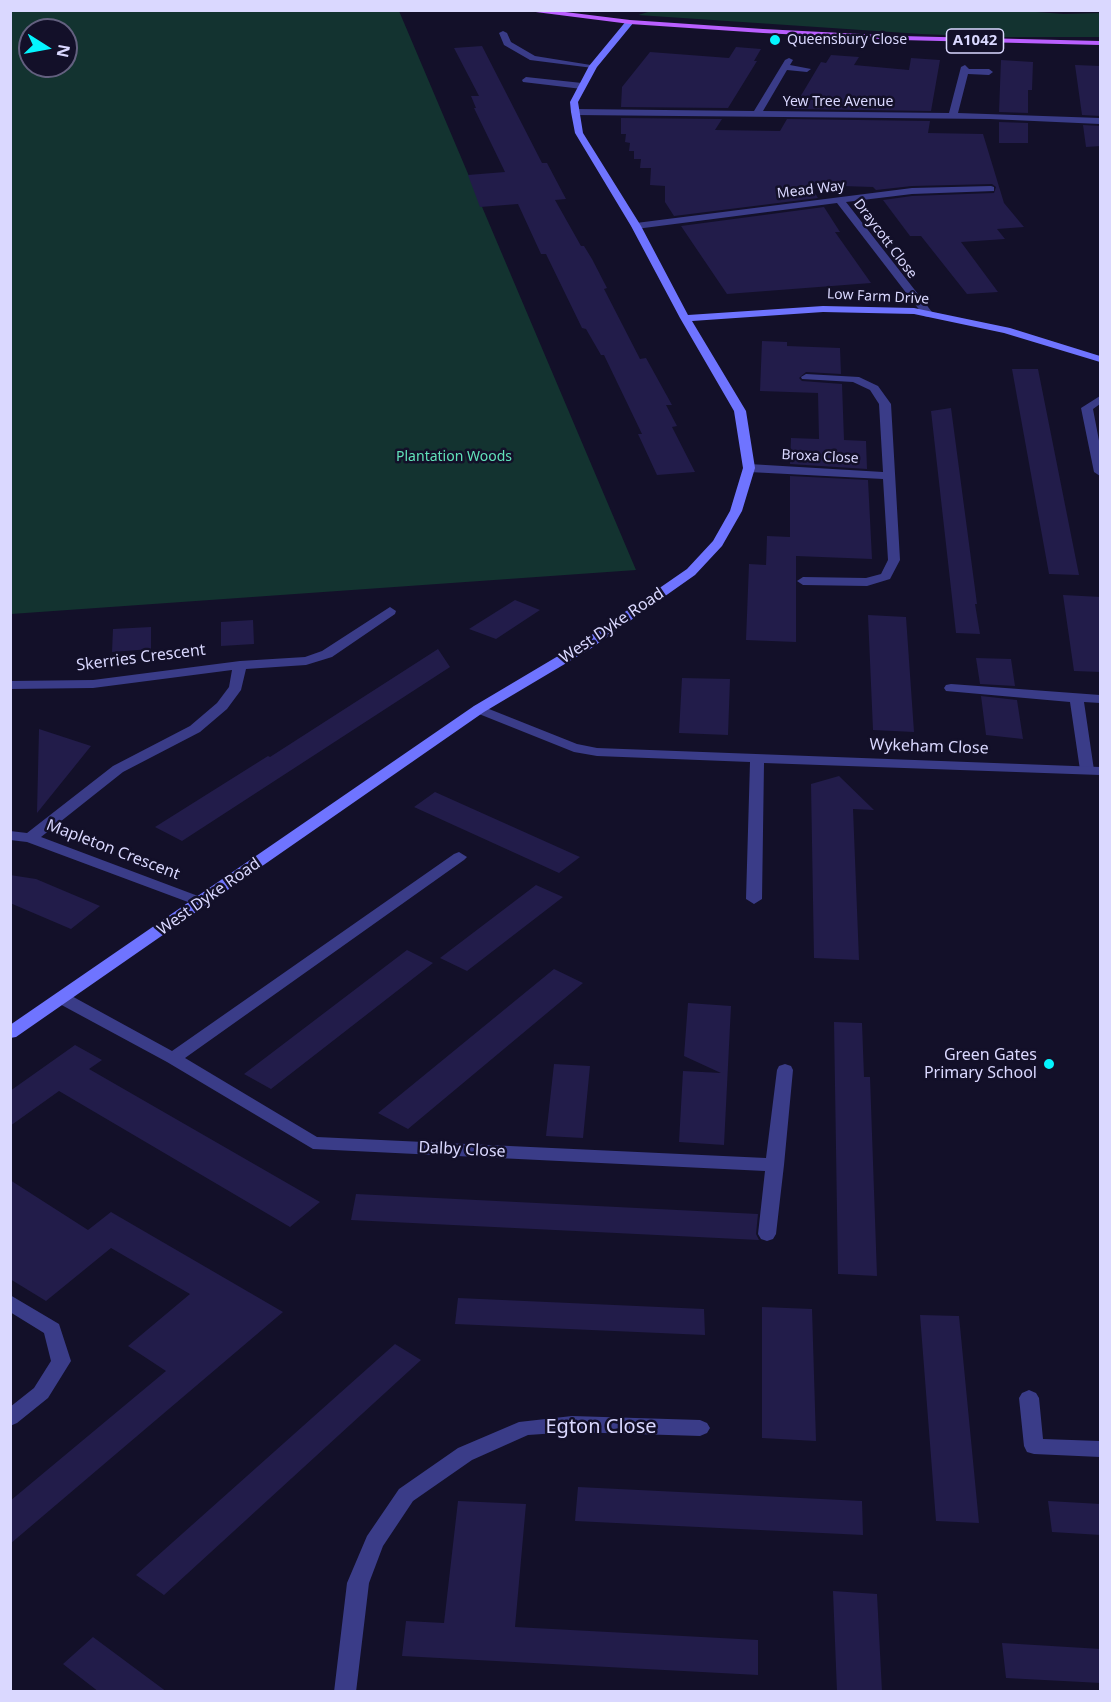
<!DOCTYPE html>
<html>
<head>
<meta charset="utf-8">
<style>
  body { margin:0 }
  #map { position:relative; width:1111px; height:1702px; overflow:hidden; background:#131029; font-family:"Noto Sans",sans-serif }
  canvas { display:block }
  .frame { position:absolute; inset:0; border:12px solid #dad8ff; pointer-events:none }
  .north { position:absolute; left:18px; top:18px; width:60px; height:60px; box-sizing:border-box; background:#131029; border:2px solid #63607f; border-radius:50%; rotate:101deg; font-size:16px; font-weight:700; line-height:24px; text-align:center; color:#dad8ff }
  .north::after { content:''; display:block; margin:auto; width:21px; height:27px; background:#04f5ff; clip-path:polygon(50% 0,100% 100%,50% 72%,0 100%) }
</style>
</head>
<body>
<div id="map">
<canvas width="1111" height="1702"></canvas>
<div class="frame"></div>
<div class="north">N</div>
</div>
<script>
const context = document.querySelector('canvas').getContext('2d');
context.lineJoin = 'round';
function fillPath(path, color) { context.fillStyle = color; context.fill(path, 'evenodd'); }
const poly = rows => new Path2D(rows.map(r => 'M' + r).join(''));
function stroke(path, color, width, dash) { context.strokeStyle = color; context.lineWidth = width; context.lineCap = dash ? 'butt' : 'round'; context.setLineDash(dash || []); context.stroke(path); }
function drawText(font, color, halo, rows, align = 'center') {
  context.font = font + ' "Noto Sans",sans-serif'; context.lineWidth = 5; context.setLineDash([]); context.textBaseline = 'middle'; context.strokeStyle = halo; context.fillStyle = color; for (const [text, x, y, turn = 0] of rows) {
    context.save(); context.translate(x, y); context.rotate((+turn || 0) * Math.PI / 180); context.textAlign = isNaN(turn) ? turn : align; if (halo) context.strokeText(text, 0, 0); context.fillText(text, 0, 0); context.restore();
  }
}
const green = poly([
  [655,10,1009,10,1064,14,1100,13,1100,37,996,37,921,34,638,15],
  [11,11,399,11,636,570,11,614],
  [30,30,66,30,66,66,30,66]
]);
const building = poly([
  [482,46,542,163,547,163,566,199,555,200,581,246,584,246,592,259,607,288,604,289,640,359,646,358,672,405,666,405,677,426,672,427,695,472,657,475,638,434,642,434,604,355,601,355,586,329,582,328,546,254,541,254,518,204,480,207,468,175,505,172,474,108,476,108,471,96,479,96,454,48],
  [736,47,761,49,754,61,757,61,728,108,621,107,622,87,650,52,729,58],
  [831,55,859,57,854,65,909,70,911,58,940,60,931,111,793,109,821,62,826,63],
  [1001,60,1033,62,1032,90,1028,90,1028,113,999,112],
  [1075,65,1101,66,1101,116,1082,115],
  [621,118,722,119,715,130,780,131,787,119,930,121,928,133,983,134,1004,203,1024,227,997,229,1005,239,961,242,998,292,967,294,921,236,910,236,883,200,912,196,994,193,996,187,992,184,912,186,876,190,873,187,810,185,818,198,674,216,665,202,665,186,650,185,651,168,640,168,641,159,634,159,634,151,629,151,630,143,625,142,626,134,621,134],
  [999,122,1028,123,1028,143,999,143],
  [1083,125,1101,126,1101,146,1086,147],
  [824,207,840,232,835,232,871,283,727,294,681,226],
  [762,341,787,342,787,346,840,348,841,374,806,372,799,378,802,381,842,384,844,440,866,441,867,469,790,464,791,438,819,439,818,393,760,391],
  [1012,369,1038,369,1079,575,1049,574],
  [951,408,977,604,975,604,980,634,956,633,931,411],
  [790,476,868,480,872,559,796,556,796,642,746,640,749,564,766,565,767,536,790,537],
  [1063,595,1101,597,1101,672,1074,671],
  [515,600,540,610,496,639,469,629],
  [868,615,906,617,914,732,873,730],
  [253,620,254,644,221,646,221,622],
  [151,627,151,649,112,652,113,629],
  [438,649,450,667,182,841,155,827,268,756,270,757],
  [976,658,1011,659,1015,686,980,684],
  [682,678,730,679,728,735,679,733],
  [981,696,1017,700,1023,739,986,735],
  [39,729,91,746,37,813],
  [839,776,874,810,853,809,859,960,814,958,811,784],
  [435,792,580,857,559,873,414,807],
  [10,875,36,879,100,906,71,929,10,903],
  [536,885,563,897,467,971,440,958],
  [407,950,433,963,271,1089,244,1074],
  [554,969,583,983,408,1129,378,1113],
  [688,1003,731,1006,724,1145,679,1142,683,1071,721,1073,684,1056],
  [834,1022,862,1023,864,1077,870,1077,877,1276,838,1274],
  [75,1045,102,1060,89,1069,320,1202,290,1227,59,1091,10,1126,10,1091],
  [554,1064,590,1066,583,1138,546,1136],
  [10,1180,88,1230,111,1212,283,1312,10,1544,10,1501,166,1371,128,1346,190,1294,111,1248,46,1301,10,1279],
  [356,1194,758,1214,756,1234,759,1240,351,1220],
  [458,1298,704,1309,705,1335,455,1324],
  [762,1307,812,1309,816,1441,762,1438],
  [920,1315,959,1316,979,1523,936,1521],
  [395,1344,421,1360,164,1595,136,1575],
  [578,1487,862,1501,863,1535,575,1521],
  [458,1501,526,1504,515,1627,758,1640,758,1675,402,1656,406,1621,444,1623],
  [1048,1501,1101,1504,1101,1535,1052,1532],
  [833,1591,877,1594,882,1692,837,1692],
  [93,1637,167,1692,99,1692,63,1664],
  [1002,1643,1101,1649,1101,1683,1006,1678]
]);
const lane = poly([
  [503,31,507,33,511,42,535,56,597,66,593,68,530,60,504,45,499,33,503,31],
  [526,77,582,83,586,86,582,89,523,82,522,80,526,77],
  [951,684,1100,695,1100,703,1084,702,1094,770,1087,774,1080,770,1070,702,946,691,944,688,946,685,951,684]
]);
const street = poly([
  [789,58,793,60,790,65,811,69,807,72,787,70,763,111,949,113,961,67,965,65,969,69,989,69,993,72,989,75,968,74,958,113,1100,118,1100,124,990,119,575,115,571,112,575,109,754,111,785,60,789,58],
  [991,186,994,187,994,191,912,194,846,202,932,312,933,314,928,317,924,316,837,203,636,229,631,226,636,223,912,188,991,186],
  [806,374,859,377,878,386,891,404,900,560,890,579,867,586,803,585,797,581,803,577,866,578,881,574,888,560,883,479,749,472,743,468,749,464,883,472,879,404,870,390,853,382,802,379,801,377,806,374],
  [1100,396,1100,404,1093,409,1100,446,1100,476,1094,472,1081,408,1100,396],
  [390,607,396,611,395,614,332,657,306,665,246,669,241,690,227,709,200,732,123,772,41,837,206,899,209,902,206,905,196,905,27,842,10,840,10,831,27,833,113,766,190,726,217,703,229,687,232,670,93,688,10,689,10,681,93,680,240,661,305,657,322,651,390,607],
  [479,705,577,744,597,748,1100,767,1100,775,764,763,762,899,754,904,746,899,750,762,597,756,574,752,474,712,472,709,474,706,479,705],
  [459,852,467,857,464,860,185,1058,317,1137,766,1158,777,1070,779,1066,785,1064,791,1066,793,1070,784,1165,776,1234,773,1239,767,1241,761,1239,758,1234,765,1171,313,1149,167,1062,56,1002,54,998,56,994,62,993,68,994,172,1051,454,854,459,852],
  [10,1295,59,1324,71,1361,48,1398,17,1423,10,1426,10,1407,34,1388,51,1361,44,1333,10,1312,10,1295],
  [1029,1390,1036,1393,1039,1398,1043,1439,1100,1441,1100,1457,1034,1454,1027,1452,1024,1446,1019,1398,1022,1393,1029,1390],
  [572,1416,700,1420,707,1423,710,1428,707,1433,700,1436,572,1432,528,1435,472,1460,413,1501,383,1546,369,1583,356,1692,334,1692,347,1583,367,1536,399,1489,458,1448,519,1422,572,1416]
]);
const secondary = poly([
  [627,20,634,22,597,67,578,102,583,133,641,226,688,315,823,306,914,308,1010,328,1100,356,1100,362,1004,333,914,314,823,312,692,321,746,411,755,468,742,511,722,546,695,575,590,649,484,712,16,1037,10,1038,10,1025,474,706,580,643,687,569,713,541,730,511,743,468,734,411,680,318,631,226,575,133,571,112,570,102,589,66,627,20]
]);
const primary = poly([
  [520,10,549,10,630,20,763,29,901,36,1100,41,1100,45,901,40,763,33,630,24,520,10]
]);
const markers = [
  [775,40,6,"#04f5ff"],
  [1049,1064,6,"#04f5ff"]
];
const farPoinames = [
  ["Queensbury Close",787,40]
];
const farStreetnames = [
  ["Yew Tree Avenue",838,102],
  ["Mead Way",811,190,-7],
  ["Draycott Close",885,239,53],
  ["Low Farm Drive",878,297,3],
  ["Broxa Close",820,457,3]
];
const farParknames = [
  ["Plantation Woods",454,457]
];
const shields = [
  [975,41,57]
];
const shieldNames = [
  ["A1042",975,41]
];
const streetNames = [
  ["West Dyke Road",612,626,-34],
  ["Skerries Crescent",141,658,-7],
  ["Wykeham Close",929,747,2],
  ["Mapleton Crescent",113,850,21],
  ["West Dyke Road",209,897,-35],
  ["Dalby Close",462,1150,3]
];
const poiNames = [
  ["Green Gates",1037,1055],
  ["Primary School",1037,1073]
];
const nearStreetnames = [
  ["Egton Close",601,1427]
];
fillPath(green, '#133330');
fillPath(building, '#221c4a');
fillPath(lane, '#3a3c88');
fillPath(street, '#3a3c88');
fillPath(secondary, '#6f74ff');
fillPath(primary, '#ba5fff');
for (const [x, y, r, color] of markers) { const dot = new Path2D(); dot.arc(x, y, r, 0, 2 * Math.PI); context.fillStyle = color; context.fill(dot); stroke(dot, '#131029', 2); }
drawText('14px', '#dad8ff', '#131029', farPoinames, 'left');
drawText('14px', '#dad8ff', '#131029', farStreetnames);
drawText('14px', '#61e2ba', '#131029', farParknames);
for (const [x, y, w] of shields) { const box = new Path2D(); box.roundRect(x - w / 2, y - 12, w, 24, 4.5); context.fillStyle = '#131029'; context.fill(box); stroke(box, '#dad8ff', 1.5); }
drawText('bold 15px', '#dad8ff', null, shieldNames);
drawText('16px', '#dad8ff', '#131029', streetNames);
drawText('16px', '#dad8ff', '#131029', poiNames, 'right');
drawText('20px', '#dad8ff', '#131029', nearStreetnames);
</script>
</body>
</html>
